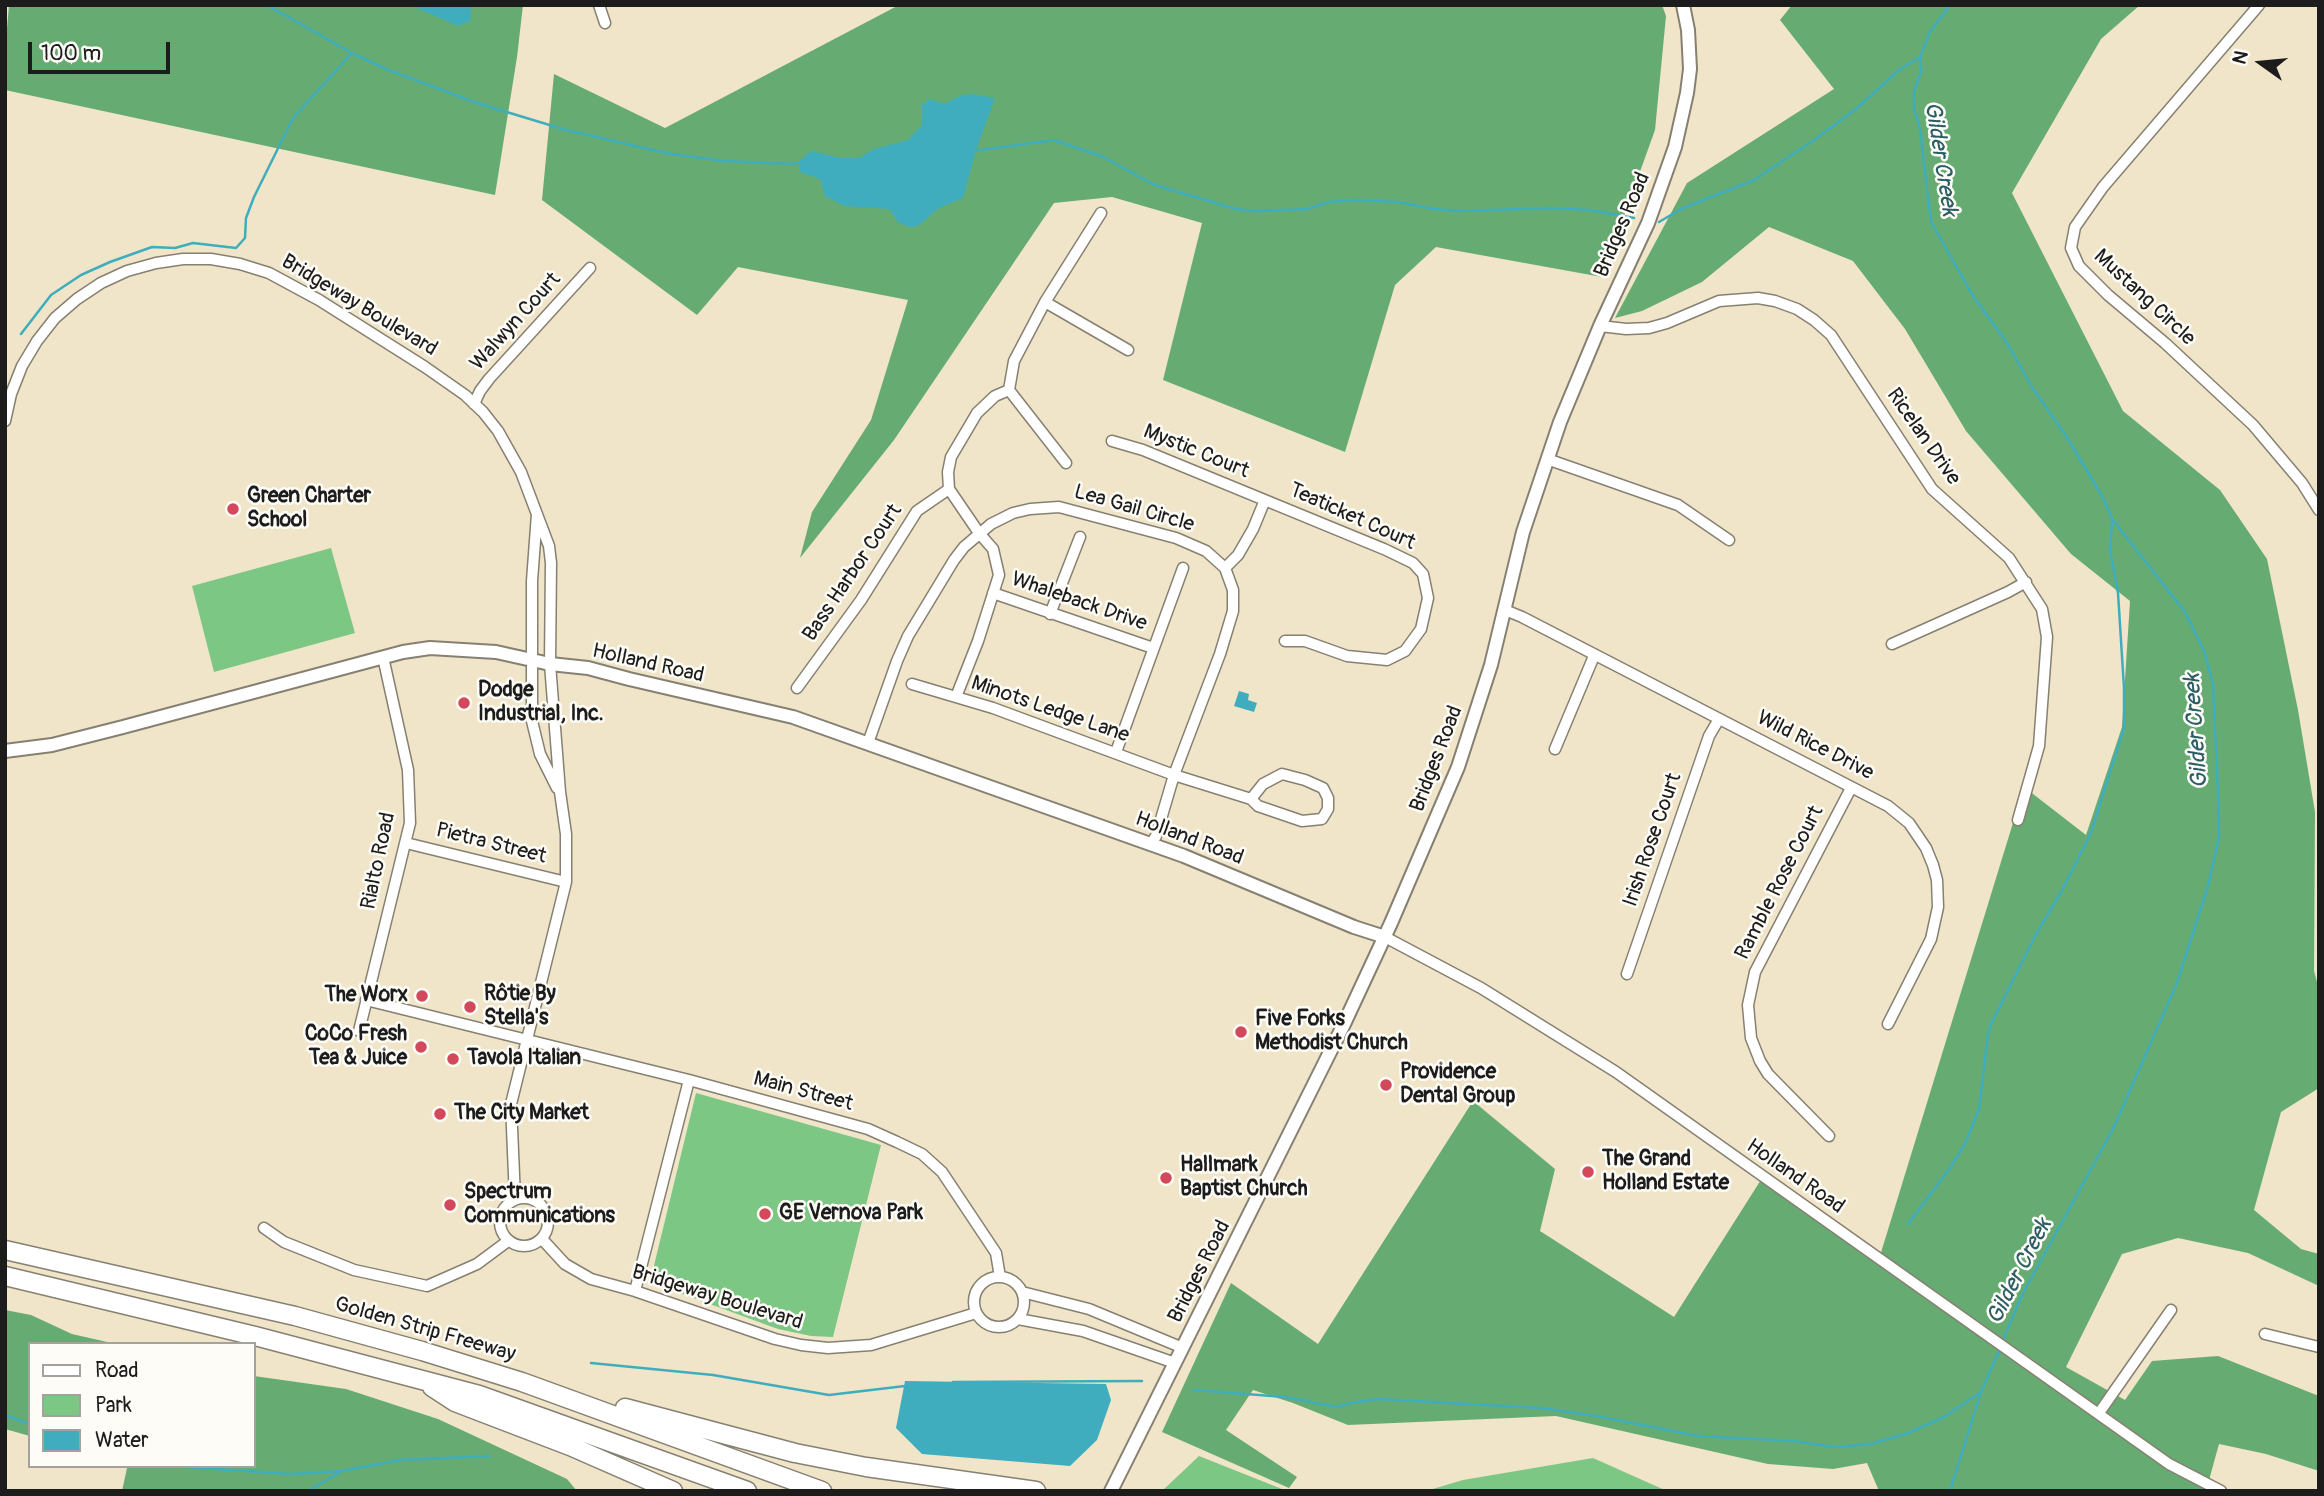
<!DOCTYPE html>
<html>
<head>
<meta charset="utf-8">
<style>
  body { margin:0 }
  #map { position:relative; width:2324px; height:1496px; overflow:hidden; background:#f0e5c8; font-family:Pangolin,sans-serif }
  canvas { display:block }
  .frame { position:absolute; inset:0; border:7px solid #1c1c1c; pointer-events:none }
  .legend { position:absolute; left:28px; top:1342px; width:228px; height:126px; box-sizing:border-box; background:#fdfcf7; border:2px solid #a3a29f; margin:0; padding:9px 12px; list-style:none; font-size:21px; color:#1c1c1c }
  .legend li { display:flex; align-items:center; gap:14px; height:35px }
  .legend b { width:35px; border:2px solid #a3a29f }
  .north { position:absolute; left:2226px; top:28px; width:70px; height:70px; -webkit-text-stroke:5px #fdfcf7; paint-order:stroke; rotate:285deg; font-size:19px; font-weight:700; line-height:28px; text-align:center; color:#1c1c1c }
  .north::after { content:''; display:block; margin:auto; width:24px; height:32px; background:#1c1c1c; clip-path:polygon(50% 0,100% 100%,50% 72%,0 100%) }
  .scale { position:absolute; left:28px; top:42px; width:142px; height:32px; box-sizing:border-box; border:4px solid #1c1c1c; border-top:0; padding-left:9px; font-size:21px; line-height:24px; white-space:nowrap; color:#1c1c1c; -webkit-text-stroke:5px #fdfcf7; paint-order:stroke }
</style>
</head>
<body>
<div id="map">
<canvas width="2324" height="1496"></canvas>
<div class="frame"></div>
<ul class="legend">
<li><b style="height:9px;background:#fff"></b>Road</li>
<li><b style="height:19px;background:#7dc785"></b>Park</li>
<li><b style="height:19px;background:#3fadbd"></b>Water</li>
</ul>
<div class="north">N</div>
<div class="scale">100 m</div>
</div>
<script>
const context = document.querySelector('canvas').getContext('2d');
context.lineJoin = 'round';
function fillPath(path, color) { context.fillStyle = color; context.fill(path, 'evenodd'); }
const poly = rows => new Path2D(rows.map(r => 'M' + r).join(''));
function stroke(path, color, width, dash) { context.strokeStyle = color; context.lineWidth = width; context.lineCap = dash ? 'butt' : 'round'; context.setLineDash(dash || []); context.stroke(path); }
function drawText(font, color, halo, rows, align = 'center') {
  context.font = font + ' Pangolin,sans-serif'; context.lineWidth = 5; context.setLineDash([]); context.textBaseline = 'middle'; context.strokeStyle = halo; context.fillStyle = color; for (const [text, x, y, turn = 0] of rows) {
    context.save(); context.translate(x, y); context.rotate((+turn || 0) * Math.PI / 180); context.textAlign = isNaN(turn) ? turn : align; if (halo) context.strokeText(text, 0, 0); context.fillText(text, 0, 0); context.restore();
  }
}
const green = poly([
  [331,548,355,633,214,672,192,586],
  [696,1093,881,1145,833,1337,811,1336,778,1329,650,1282],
  [1199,1456,1287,1491,1162,1491],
  [1593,1458,1667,1491,1426,1491,1463,1480]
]);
const forest = poly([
  [9,5,523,5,517,57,495,195,5,90,5,52],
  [899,5,1662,5,1666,16,1655,130,1602,277,1436,247,1395,285,1345,452,1163,380,1202,223,1112,197,1054,203,894,440,800,558,812,512,871,420,908,300,738,267,697,315,542,200,554,74,665,128],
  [1792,5,2140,5,2101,39,2012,193,2123,411,2220,490,2267,559,2298,710,2315,812,2314,971,2319,989,2319,1088,2281,1112,2254,1210,2301,1249,2319,1254,2319,1286,2248,1253,2178,1238,2122,1254,2066,1367,2125,1400,2152,1361,2218,1356,2319,1396,2319,1471,2266,1454,2219,1444,2206,1491,1879,1491,1867,1463,1833,1469,1768,1464,1556,1416,1348,1425,1293,1403,1253,1390,1226,1430,1297,1477,1289,1488,1162,1432,1231,1283,1318,1344,1473,1101,1555,1169,1540,1231,1674,1317,1764,1175,1879,1259,2024,787,2086,835,2122,727,2130,601,2071,554,1966,431,1905,329,1853,261,1769,227,1702,282,1642,311,1615,318,1687,183,1834,89,1780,20],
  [5,1310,31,1315,72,1334,116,1344,30,1344,30,1436,5,1429],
  [254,1376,346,1389,438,1419,567,1479,577,1491,122,1491,127,1468,123,1466,254,1466]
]);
const water = poly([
  [410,5,471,5,470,21,458,26],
  [973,94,995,98,976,150,963,198,939,208,918,226,909,227,898,222,889,209,844,206,825,196,820,179,800,172,800,161,811,151,841,158,859,158,874,149,908,140,922,125,922,105,930,99,944,104,962,95],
  [1239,691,1249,694,1248,700,1257,703,1254,712,1234,706],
  [905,1381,1106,1384,1111,1400,1097,1440,1070,1466,922,1454,896,1428]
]);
const stream = poly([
  [267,5,352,53,386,69,477,103,566,130,666,153,723,161,794,164,804,161],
  [1950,5,1930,32,1920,57,1921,72,1914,91,1914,108,1920,129,1931,222,1973,296,2005,340,2032,387,2068,439,2103,498,2112,519,2185,612,2204,651,2213,684,2218,793,2219,837,2208,886,2177,983,2113,1129,2022,1295,2002,1342],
  [973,151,1054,140,1101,156,1155,185,1236,209,1255,211,1307,209,1328,202,1355,200,1399,202,1434,209,1460,211,1551,208,1590,210,1634,218],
  [1659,222,1681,209,1754,180,1814,140,1856,109,1899,70,1920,57],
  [21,334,51,295,81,275,110,262,152,247,175,248,193,243,236,248,245,238,246,218,254,197,293,118,352,53],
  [1908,1224,1950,1168,1965,1144,1979,1109,1988,1034,1992,1022,2034,938,2061,892,2090,835,2124,728,2124,688,2118,593,2110,551,2112,521],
  [591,1363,713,1375,829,1395,905,1386],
  [953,1382,1142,1381],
  [1194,1390,1285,1397,1337,1407,1350,1403,1379,1399,1541,1408,1597,1416,1698,1436,1794,1441,1834,1447,1871,1444,1908,1433,1944,1417,1981,1392],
  [5,1415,30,1424],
  [172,1466,290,1474,342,1471,400,1460,490,1456],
  [308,1491,340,1472],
  [1950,1491,1981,1392,2000,1349]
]);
const minor = poly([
  [599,5,605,23],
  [2259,5,2103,187,2075,227,2071,248,2079,266,2108,295,2165,343,2253,425,2302,483,2319,510],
  [1045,302,1128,350],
  [1600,326,1626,329,1649,328,1667,323,1719,301,1758,298,1775,301,1797,309,1814,320,1831,335,1932,489,2009,558,2042,609,2047,637,2039,746,2018,820],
  [1009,390,1014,361,1045,302,1101,213],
  [1009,390,1066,463],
  [474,404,480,391,489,379,590,268],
  [5,421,11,394,22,366,37,341,55,318,77,299,101,283,127,271,156,263,183,259,211,259,240,264,269,273,319,300,425,367,465,395,483,412,498,431,521,472,549,546,551,563,550,664,560,792,566,834,566,882,511,1104,515,1199],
  [1112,441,1143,450,1384,549,1413,563,1423,574,1428,598,1421,629,1405,651,1387,660,1347,656,1305,641,1285,641],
  [1547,459,1678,505,1729,540],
  [537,514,532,581,532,721,540,754,557,788],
  [1225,568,1238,555,1253,529,1265,500],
  [993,593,1153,648],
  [1505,610,1522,617,1888,806,1909,823,1926,848,1933,865,1937,880,1938,907,1931,939,1888,1024],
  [1050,614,1080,537],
  [1892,644,2008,592,2026,582],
  [912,684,993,708,1174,775,1251,799,1263,784,1282,774,1305,780,1323,788,1328,798,1328,809,1322,819,1302,821,1258,806,1251,799],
  [797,688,861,600,917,511,949,489],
  [956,697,978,641,999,575,993,549,979,533,949,489,948,472,951,457,977,413,995,396,1009,390],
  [868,743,897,661,908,636,954,560,964,547,991,524,1013,513,1030,509,1059,507,1176,538,1206,551,1225,568,1233,590,1233,611,1220,654,1174,775,1156,836,1151,844],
  [1555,749,1594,656],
  [1116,752,1183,568],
  [406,843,566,882],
  [1385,937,1481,988,1616,1072,2169,1464,2221,1491],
  [1627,974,1709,736,1719,719],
  [366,1000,689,1080,868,1129,897,1142,922,1154,942,1172,996,1253,1000,1277],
  [359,1031,410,823,408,770,383,657],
  [1829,1136,1768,1074,1760,1061,1751,1038,1748,1005,1755,972,1851,788],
  '500 1222a24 24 0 1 1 48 0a24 24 0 1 1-48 0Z',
  [264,1228,284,1242,354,1270,427,1286,477,1264,508,1241],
  [542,1239,565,1264,591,1279,635,1291,775,1339,801,1345,828,1348,871,1345,976,1313],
  '974 1302a25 25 0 1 1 50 0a25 25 0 1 1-50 0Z',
  [635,1291,689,1080],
  [1022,1292,1089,1309,1183,1348],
  [1018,1319,1083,1331,1175,1363],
  [2265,1334,2319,1347],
  [2099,1413,2171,1310]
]);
const tertiary = poly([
  [5,751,52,745,123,727,403,652,430,648,496,652,550,664,588,668,629,679,793,717,1184,856,1354,927,1385,937]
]);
const secondary = poly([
  [1111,1491,1344,1024,1391,923,1458,767,1491,665,1523,532,1560,422,1600,326,1648,223,1675,147,1687,93,1690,69,1688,30,1683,5]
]);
const motorway = poly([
  [5,1250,295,1316,422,1351,522,1382,822,1491],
  [5,1276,255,1336,479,1395,747,1491],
  [432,1387,455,1402,570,1446,673,1491],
  [625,1408,795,1453,866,1467,1036,1491]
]);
const markers = [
  [233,509,7,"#d1495b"],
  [464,703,7,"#d1495b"],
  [422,996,7,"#d1495b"],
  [470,1007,7,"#d1495b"],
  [1241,1032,7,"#d1495b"],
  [421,1047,7,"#d1495b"],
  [453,1059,7,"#d1495b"],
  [1386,1085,7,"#d1495b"],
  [440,1114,7,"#d1495b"],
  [1588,1172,7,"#d1495b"],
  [1166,1178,7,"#d1495b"],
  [450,1205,7,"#d1495b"],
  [765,1214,7,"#d1495b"]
];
const streetNames = [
  ["Bridges Road",1623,225,-67],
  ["Mustang Circle",2144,298,43],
  ["Bridgeway Boulevard",359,306,31],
  ["Walwyn Court",516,322,-48],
  ["Ricelan Drive",1923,437,55],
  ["Mystic Court",1196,452,22],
  ["Lea Gail Circle",1134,509,16],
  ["Teaticket Court",1352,517,24],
  ["Bass Harbor Court",853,573,-56],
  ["Whaleback Drive",1079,602,19],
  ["Holland Road",648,664,13],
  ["Minots Ledge Lane",1050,710,19],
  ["Wild Rice Drive",1815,746,27],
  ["Bridges Road",1437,759,-69],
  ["Holland Road",1189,839,21],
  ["Irish Rose Court",1653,840,-71],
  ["Pietra Street",491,844,14],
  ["Rialto Road",379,861,-78],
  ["Ramble Rose Court",1780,883,-63],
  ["Main Street",803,1092,15],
  ["Holland Road",1795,1177,35],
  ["Bridges Road",1200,1272,-63],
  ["Bridgeway Boulevard",717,1298,17],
  ["Golden Strip Freeway",425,1330,16]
];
const poiNames = [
  ["Green Charter",247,497],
  ["School",247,521],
  ["Dodge",478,691],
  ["Industrial, Inc.",478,715],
  ["Rôtie By",484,995],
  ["Stella's",484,1019],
  ["The Worx",408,996,"right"],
  ["Five Forks",1255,1020],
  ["Methodist Church",1255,1044],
  ["CoCo Fresh",407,1035,"right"],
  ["Tea & Juice",407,1059,"right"],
  ["Tavola Italian",467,1059],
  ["Providence",1400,1073],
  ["Dental Group",1400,1097],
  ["The City Market",454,1114],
  ["The Grand",1602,1160],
  ["Holland Estate",1602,1184],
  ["Hallmark",1180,1166],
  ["Baptist Church",1180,1190],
  ["Spectrum",464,1193],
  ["Communications",464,1217],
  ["GE Vernova Park",779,1214]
];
const waterNames = [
  ["Gilder Creek",1940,159,81],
  ["Gilder Creek",2197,731,-94],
  ["Gilder Creek",2020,1272,-63]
];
fillPath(green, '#7dc785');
fillPath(forest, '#66ac72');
fillPath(water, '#3fadbd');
stroke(stream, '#3fadbd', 2.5);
stroke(minor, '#868072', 13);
stroke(tertiary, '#868072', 16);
stroke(secondary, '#868072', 16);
stroke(motorway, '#868072', 21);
stroke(minor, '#fff', 10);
stroke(tertiary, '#fff', 12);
stroke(secondary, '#fff', 12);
stroke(motorway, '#fff', 18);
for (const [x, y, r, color] of markers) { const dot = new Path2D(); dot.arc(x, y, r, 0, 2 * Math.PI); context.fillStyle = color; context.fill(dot); stroke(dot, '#fdfcf7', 2.5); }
drawText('21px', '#1c1c1c', '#fdfcf7', streetNames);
drawText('bold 21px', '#1c1c1c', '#fdfcf7', poiNames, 'left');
drawText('italic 23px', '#2c5d64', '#fdfcf7', waterNames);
</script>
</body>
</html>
